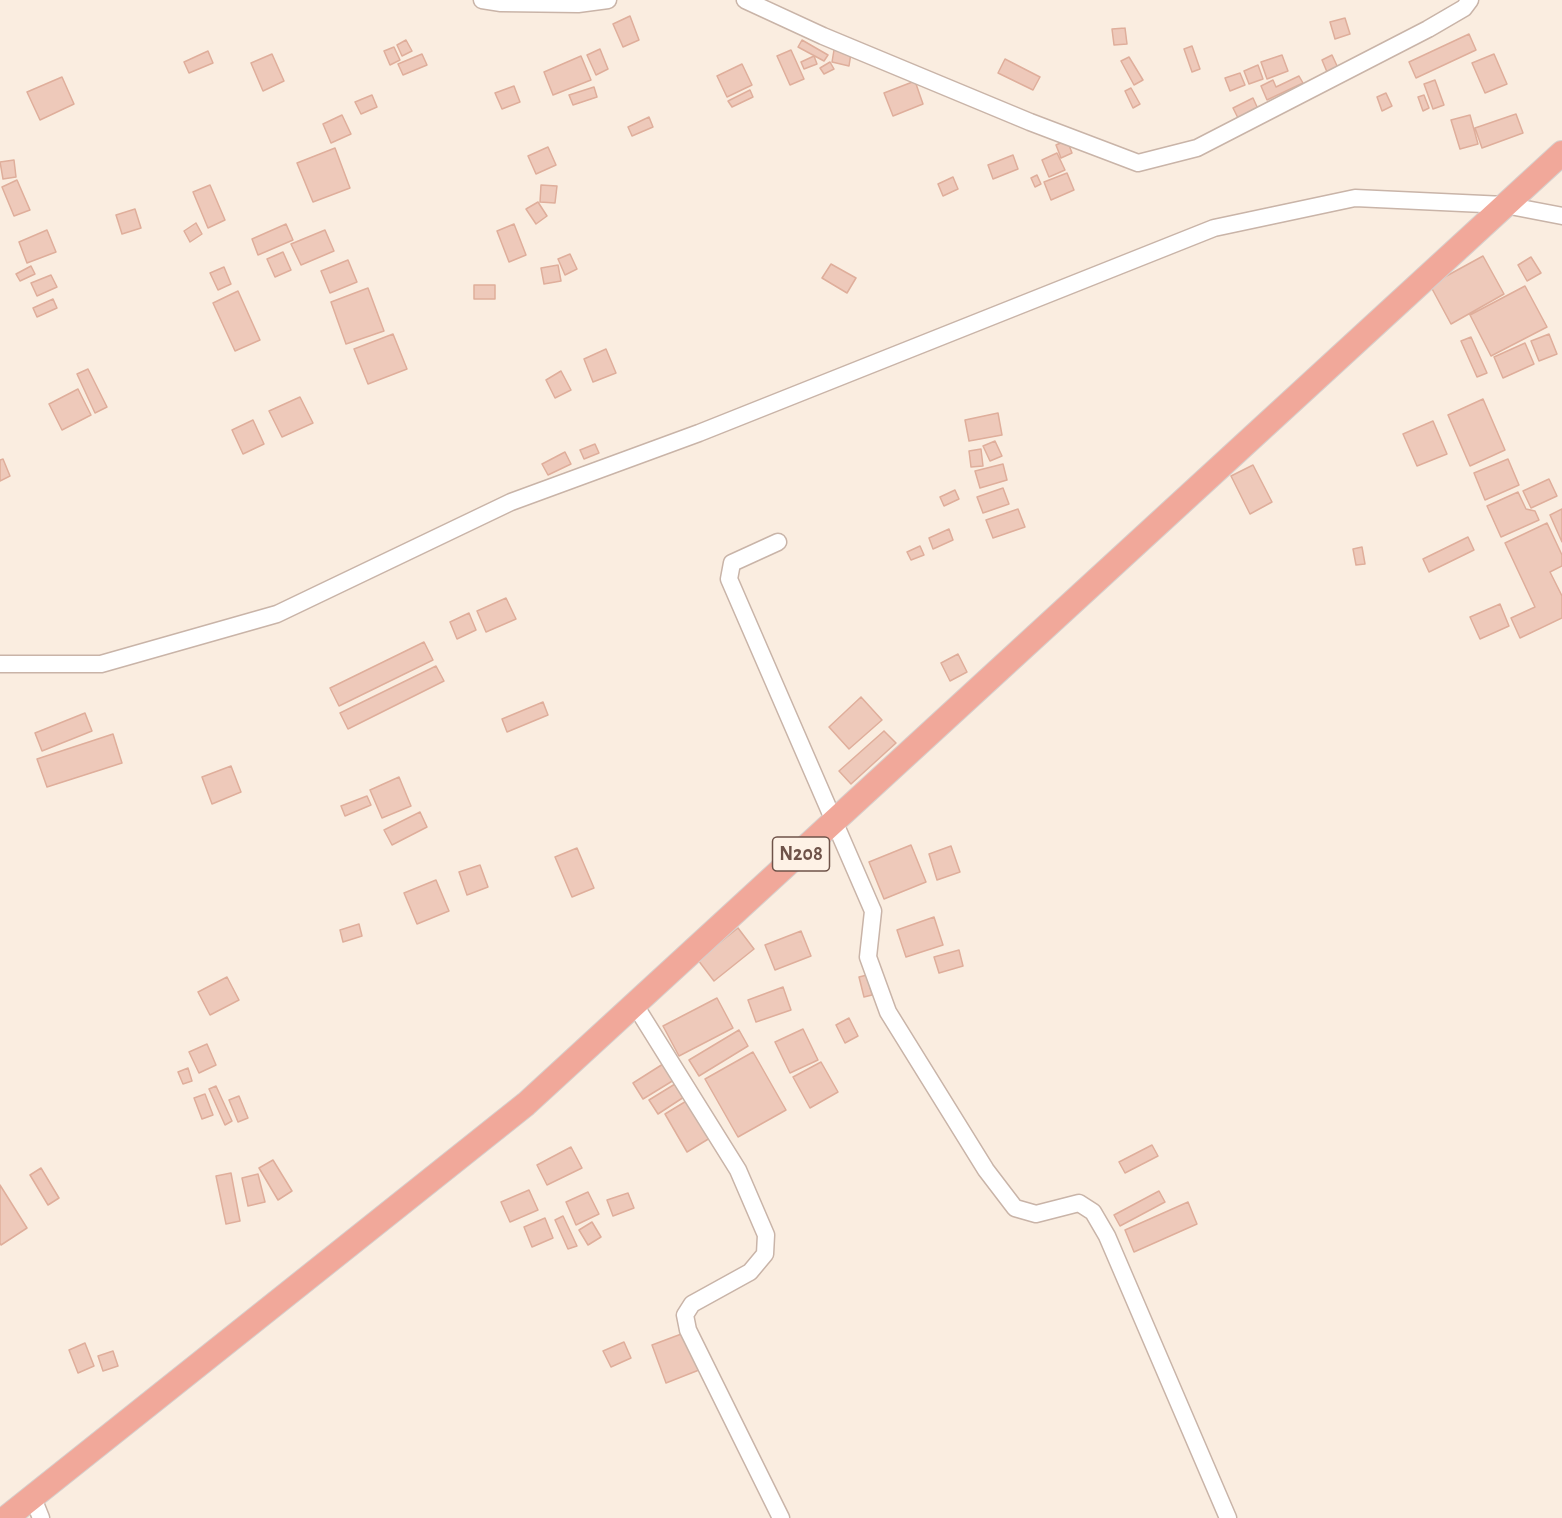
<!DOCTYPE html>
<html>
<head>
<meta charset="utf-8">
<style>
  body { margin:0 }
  canvas { display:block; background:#faede0 }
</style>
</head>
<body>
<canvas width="1562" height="1518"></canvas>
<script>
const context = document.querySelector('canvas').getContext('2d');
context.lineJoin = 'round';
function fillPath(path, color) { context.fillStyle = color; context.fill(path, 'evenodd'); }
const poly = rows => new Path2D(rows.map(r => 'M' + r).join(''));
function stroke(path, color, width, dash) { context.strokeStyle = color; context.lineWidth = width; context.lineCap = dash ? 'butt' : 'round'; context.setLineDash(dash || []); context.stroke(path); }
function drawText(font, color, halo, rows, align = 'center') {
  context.font = font + ' "Alegreya Sans",sans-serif'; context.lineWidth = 6; context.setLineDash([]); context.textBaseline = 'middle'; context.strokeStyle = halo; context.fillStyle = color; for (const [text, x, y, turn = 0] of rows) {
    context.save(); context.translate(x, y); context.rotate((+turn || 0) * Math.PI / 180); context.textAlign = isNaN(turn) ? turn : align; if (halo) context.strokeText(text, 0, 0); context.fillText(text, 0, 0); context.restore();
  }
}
const building = poly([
  [630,16,639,40,623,47,613,24,630,16],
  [1345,18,1350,34,1335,39,1330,22,1345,18],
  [1125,28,1127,44,1114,45,1112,29,1125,28],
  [1469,34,1476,50,1416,78,1409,62,1469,34],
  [406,40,412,51,402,56,397,45,406,40],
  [802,40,828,55,824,61,798,47,802,40],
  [1192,46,1200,69,1192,72,1184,49,1192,46],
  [394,47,400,60,390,65,384,51,394,47],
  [600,49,608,69,596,75,587,55,600,49],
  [791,50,804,79,790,85,777,56,791,50],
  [834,50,851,53,849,66,832,62,834,50],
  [208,51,213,63,189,73,184,62,208,51],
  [272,54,284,81,263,91,251,63,272,54],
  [422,54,427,65,403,75,398,64,422,54],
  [1494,54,1507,84,1485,93,1472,63,1494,54],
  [1282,55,1288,71,1267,79,1261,62,1282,55],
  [1332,55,1338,68,1327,72,1322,60,1332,55],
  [581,56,591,80,553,95,544,72,581,56],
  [814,56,817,64,804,69,801,62,814,56],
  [1129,57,1143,80,1134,85,1121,61,1129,57],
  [1005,59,1040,77,1033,90,998,73,1005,59],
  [830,62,834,69,824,74,820,68,830,62],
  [742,64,752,85,727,97,717,76,742,64],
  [1258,65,1263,79,1249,84,1244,71,1258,65],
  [1240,73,1245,85,1230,91,1225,78,1240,73],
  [1299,76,1303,83,1267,100,1261,86,1273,80,1276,87,1299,76],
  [62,77,74,104,40,120,27,92,62,77],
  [1435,80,1444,105,1433,109,1424,84,1435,80],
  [915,81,923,104,893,116,884,93,915,81],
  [514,86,520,102,502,109,495,93,514,86],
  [594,87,597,97,573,105,569,95,594,87],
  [1131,88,1140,104,1133,108,1125,91,1131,88],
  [750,90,753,97,732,107,728,101,750,90],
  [1386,93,1392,106,1382,111,1377,97,1386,93],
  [372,95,377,107,361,114,355,102,372,95],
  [1424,95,1429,108,1423,111,1418,97,1424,95],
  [1253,98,1258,109,1239,120,1233,108,1253,98],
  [1516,114,1523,133,1482,148,1475,128,1516,114],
  [342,115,351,134,331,143,323,124,342,115],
  [1470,115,1478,144,1460,149,1451,120,1470,115],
  [649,117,653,127,632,136,628,127,649,117],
  [1067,140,1072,153,1061,158,1056,145,1067,140],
  [548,147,556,165,536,174,528,156,548,147],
  [335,148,350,188,313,202,297,163,335,148],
  [1057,153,1065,170,1049,177,1042,160,1057,153],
  [1013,155,1018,169,993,179,988,165,1013,155],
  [14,160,16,177,3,179,0,162,14,160],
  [1067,173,1074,190,1051,200,1044,182,1067,173],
  [1037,175,1041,184,1035,187,1031,178,1037,175],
  [953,177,958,189,943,196,938,184,953,177],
  [17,180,30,210,14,216,2,187,17,180],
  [210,185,225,220,208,228,193,192,210,185],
  [541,185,557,186,555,203,540,202,541,185],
  [538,202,547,216,536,224,526,209,538,202],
  [135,209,141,228,122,234,116,215,135,209],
  [196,223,202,234,190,242,184,231,196,223],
  [286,224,293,240,258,255,252,239,286,224],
  [514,224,526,255,509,262,497,231,514,224],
  [47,230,56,252,27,263,19,242,47,230],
  [325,230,334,251,301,265,291,244,325,230],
  [283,252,291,270,275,277,267,259,283,252],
  [570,254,577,269,565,275,558,259,570,254],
  [1483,256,1504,294,1451,324,1430,285,1483,256],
  [1531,257,1541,273,1527,281,1518,265,1531,257],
  [348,260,357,282,330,293,321,271,348,260],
  [831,264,856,278,847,293,822,278,831,264],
  [558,265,561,281,544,284,541,268,558,265],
  [31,266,35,274,20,281,16,274,31,266],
  [224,267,231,284,218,290,210,273,224,267],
  [51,275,57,287,37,296,31,283,51,275],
  [474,285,495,285,495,299,474,299,474,285],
  [1525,286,1547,327,1491,356,1470,315,1525,286],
  [368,288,384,331,346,344,331,302,368,288],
  [238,291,260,340,235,351,213,303,238,291],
  [53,299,57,308,37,317,33,308,53,299],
  [393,334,407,369,368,384,354,349,393,334],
  [1549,334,1557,354,1539,361,1531,341,1549,334],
  [1471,337,1487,373,1477,377,1461,341,1471,337],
  [1525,343,1534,364,1503,378,1494,357,1525,343],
  [606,349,616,373,593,382,584,359,606,349],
  [88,369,107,407,95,413,77,374,88,369],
  [561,371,571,390,555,398,546,380,561,371],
  [78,389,91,415,62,430,49,404,78,389],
  [300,397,313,423,282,437,269,411,300,397],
  [1483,399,1505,450,1470,466,1448,415,1483,399],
  [998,413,1002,435,969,441,965,420,998,413],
  [253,420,264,444,243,454,232,430,253,420],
  [1433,421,1447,454,1417,466,1403,434,1433,421],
  [995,441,1002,456,990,461,983,446,995,441],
  [595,444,599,453,584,459,580,450,595,444],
  [981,449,983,466,971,467,969,451,981,449],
  [565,452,571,464,548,475,542,464,565,452],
  [3,459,10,476,0,481,0,460,3,459],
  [1508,459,1519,485,1485,500,1474,473,1508,459],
  [1003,464,1007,480,980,488,975,471,1003,464],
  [1253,465,1272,502,1250,514,1231,476,1253,465],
  [1549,479,1557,496,1531,508,1523,491,1549,479],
  [1003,488,1009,504,983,513,977,497,1003,488],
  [955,490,959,499,944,506,940,497,955,490],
  [1518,492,1526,509,1535,511,1539,520,1501,537,1487,506,1518,492],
  [1018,509,1025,527,993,538,986,520,1018,509],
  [1562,509,1562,542,1550,515,1562,509],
  [1547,523,1562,555,1562,566,1550,572,1562,596,1562,618,1520,638,1511,618,1535,607,1505,543,1547,523],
  [949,529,953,540,933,549,929,538,949,529],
  [1468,537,1474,550,1429,572,1423,559,1468,537],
  [920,546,924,555,911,560,907,552,920,546],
  [1362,547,1365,564,1356,565,1353,549,1362,547],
  [506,598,516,619,486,632,477,611,506,598],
  [1500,604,1509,626,1480,639,1470,617,1500,604],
  [469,613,476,630,457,639,450,622,469,613],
  [424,642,433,660,339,706,330,688,424,642],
  [958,654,967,672,950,681,941,663,958,654],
  [436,666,444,681,348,729,340,713,436,666],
  [861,697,882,720,849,749,829,727,861,697],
  [543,702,548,715,507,732,502,719,543,702],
  [85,713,92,731,42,751,35,733,85,713],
  [884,731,896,743,851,784,839,771,884,731],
  [113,734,122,763,47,787,37,759,113,734],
  [231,766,241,792,212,804,202,777,231,766],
  [399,777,411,806,382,818,370,790,399,777],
  [367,796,371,805,345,816,341,806,367,796],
  [420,812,427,827,392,845,384,830,420,812],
  [911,845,926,882,884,899,869,862,911,845],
  [951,846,960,872,937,880,929,854,951,846],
  [577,848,594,888,572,897,555,857,577,848],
  [480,865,488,887,467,895,459,872,480,865],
  [436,880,449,911,417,924,404,893,436,880],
  [934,917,943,945,906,957,897,930,934,917],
  [359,924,362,936,343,942,340,930,359,924],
  [738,928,754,949,714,981,698,960,738,928],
  [801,931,811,956,775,970,765,945,801,931],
  [959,950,963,966,939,973,934,957,959,950],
  [867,975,872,995,864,997,859,977,867,975],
  [227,977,239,1000,210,1015,198,992,227,977],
  [783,987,791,1010,756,1022,748,1000,783,987],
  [717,998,733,1028,679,1056,663,1026,717,998],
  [849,1018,858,1036,845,1043,836,1025,849,1018],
  [803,1029,818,1060,790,1073,775,1042,803,1029],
  [739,1030,748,1046,699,1076,689,1060,739,1030],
  [207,1044,216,1065,199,1073,189,1052,207,1044],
  [753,1052,786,1110,738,1137,705,1079,753,1052],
  [821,1062,838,1092,810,1108,793,1077,821,1062],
  [663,1064,674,1080,643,1099,633,1083,663,1064],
  [188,1068,192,1081,183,1084,178,1072,188,1068],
  [675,1084,684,1097,658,1114,649,1100,675,1084],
  [216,1086,232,1121,225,1125,209,1089,216,1086],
  [205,1094,213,1115,202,1119,194,1098,205,1094],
  [239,1096,248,1118,238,1122,229,1100,239,1096],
  [688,1100,710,1138,687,1152,665,1114,688,1100],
  [1152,1145,1158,1156,1125,1173,1119,1162,1152,1145],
  [571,1147,582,1168,547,1185,537,1165,571,1147],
  [273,1160,292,1191,278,1200,259,1168,273,1160],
  [41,1168,59,1198,48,1205,30,1175,41,1168],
  [231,1173,240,1221,226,1224,216,1176,231,1173],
  [258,1174,265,1202,248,1206,242,1178,258,1174],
  [0,1185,27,1228,1,1245,0,1243,0,1185],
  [529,1190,538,1210,510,1222,501,1202,529,1190],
  [1159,1191,1165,1202,1120,1226,1114,1215,1159,1191],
  [588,1192,599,1214,576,1225,566,1202,588,1192],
  [628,1193,634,1208,613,1216,607,1200,628,1193],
  [1188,1202,1197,1224,1134,1252,1125,1230,1188,1202],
  [563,1216,577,1246,568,1249,555,1220,563,1216],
  [545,1218,553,1238,532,1247,524,1227,545,1218],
  [592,1222,601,1237,588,1245,579,1230,592,1222],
  [684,1333,699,1370,666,1383,652,1345,684,1333],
  [624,1342,631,1358,611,1367,603,1351,624,1342],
  [85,1343,94,1366,78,1373,69,1350,85,1343],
  [113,1351,118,1366,103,1371,98,1356,113,1351]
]);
const minor = poly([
  [482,0,501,3,578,4,608,0],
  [745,0,823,36,1030,122,1138,163,1197,148,1428,29,1464,8,1470,0],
  [778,542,732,563,729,579,873,911,868,957,888,1012,986,1170,1015,1208,1036,1214,1079,1203,1093,1212,1107,1236,1228,1518],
  [0,664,101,664,277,614,511,502,699,433,1214,228,1355,198,1505,205,1562,216],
  [635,1005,738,1170,766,1235,765,1254,750,1272,692,1304,685,1315,688,1330,781,1518],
  [33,1498,41,1518]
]);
const highway = poly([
  [6,1518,526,1104,1562,153]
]);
const shields = [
  [801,854,57]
];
const shieldNames = [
  ["N208",801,854]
];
fillPath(building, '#eec9ba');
stroke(building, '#dfae9b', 1.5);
stroke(minor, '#c9b4a8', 19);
stroke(highway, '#d7cfcc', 26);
stroke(minor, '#fff', 16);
stroke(highway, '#f1a89a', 24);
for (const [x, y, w] of shields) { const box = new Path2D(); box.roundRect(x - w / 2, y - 17, w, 34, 4.5); context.fillStyle = '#fef2e6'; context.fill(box); stroke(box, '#6f5349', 1.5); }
drawText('bold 20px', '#6f5349', null, shieldNames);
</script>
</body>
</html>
